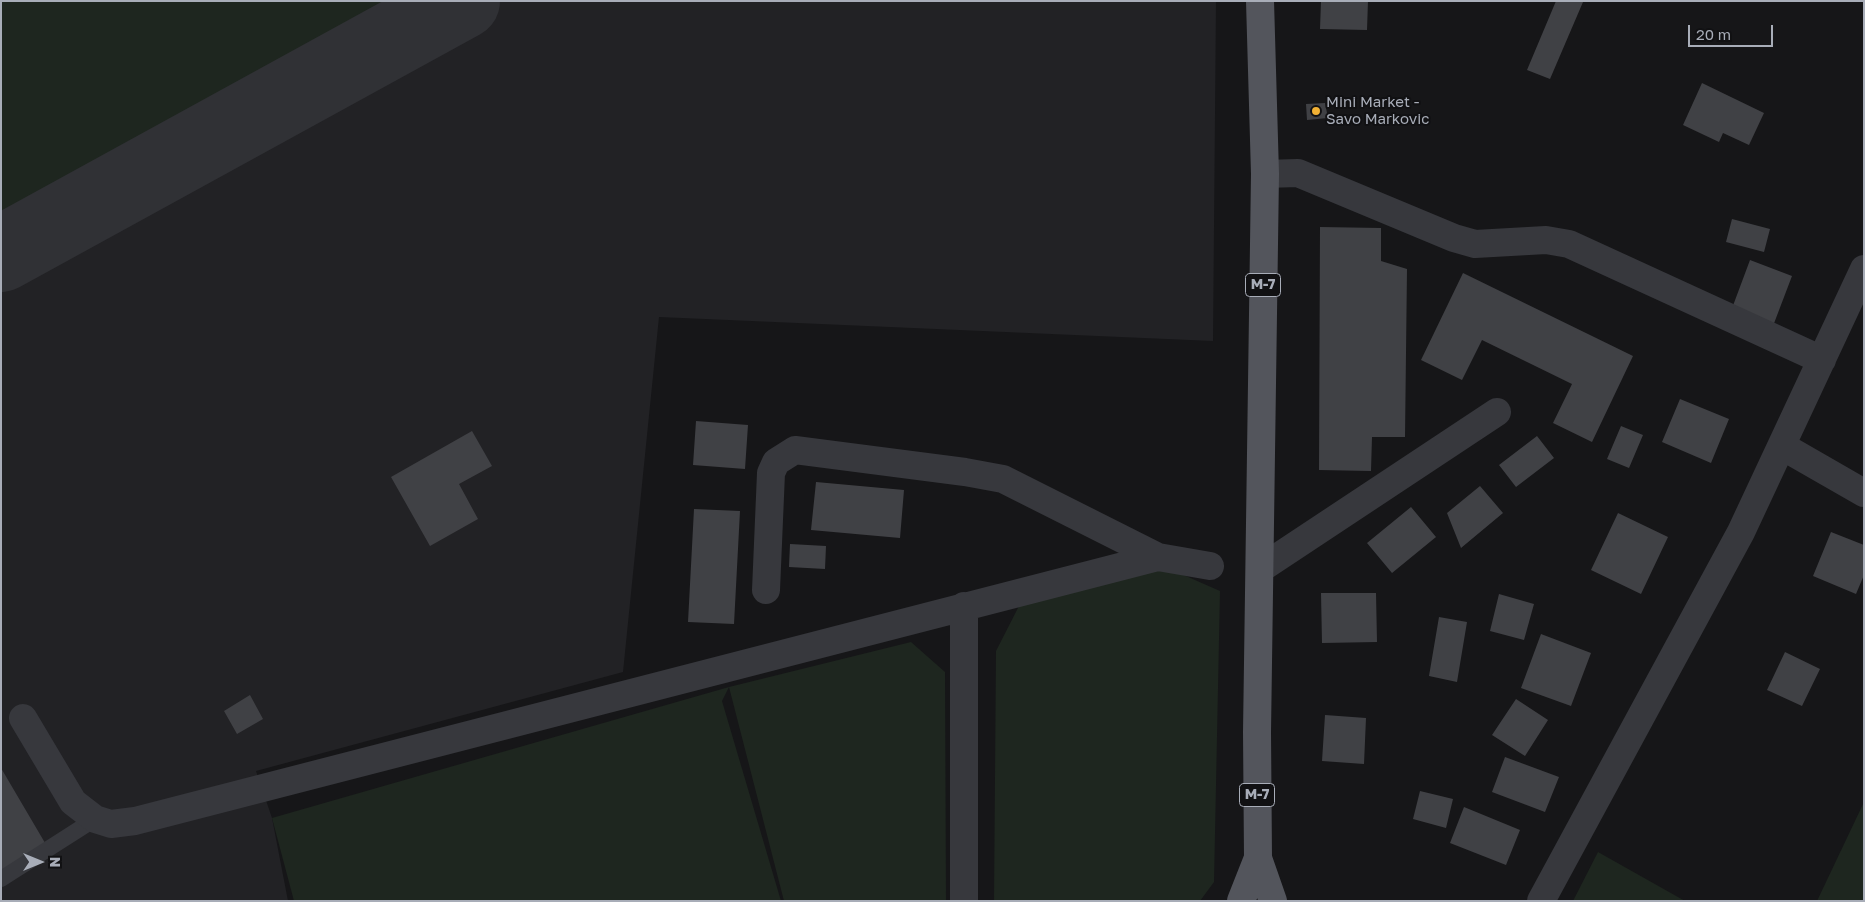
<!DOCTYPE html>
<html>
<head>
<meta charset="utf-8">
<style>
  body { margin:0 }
  #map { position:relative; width:1865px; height:902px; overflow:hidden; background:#161618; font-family:"Golos Text",sans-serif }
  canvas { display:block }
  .frame { position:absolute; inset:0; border:2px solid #a8adb8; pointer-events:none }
  .north { position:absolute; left:15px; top:837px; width:50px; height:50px; -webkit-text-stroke:4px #111113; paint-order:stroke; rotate:90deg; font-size:14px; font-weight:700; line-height:20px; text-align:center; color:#a8adb8 }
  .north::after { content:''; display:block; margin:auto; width:18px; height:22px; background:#a8adb8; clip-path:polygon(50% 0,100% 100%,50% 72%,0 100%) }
  .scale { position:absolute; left:1688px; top:25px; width:85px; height:22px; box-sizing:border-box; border:2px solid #a8adb8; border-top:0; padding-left:6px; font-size:15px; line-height:18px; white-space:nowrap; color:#a8adb8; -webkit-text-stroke:4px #111113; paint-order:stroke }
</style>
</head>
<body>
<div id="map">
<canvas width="1865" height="902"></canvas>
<div class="frame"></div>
<div class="north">N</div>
<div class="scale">20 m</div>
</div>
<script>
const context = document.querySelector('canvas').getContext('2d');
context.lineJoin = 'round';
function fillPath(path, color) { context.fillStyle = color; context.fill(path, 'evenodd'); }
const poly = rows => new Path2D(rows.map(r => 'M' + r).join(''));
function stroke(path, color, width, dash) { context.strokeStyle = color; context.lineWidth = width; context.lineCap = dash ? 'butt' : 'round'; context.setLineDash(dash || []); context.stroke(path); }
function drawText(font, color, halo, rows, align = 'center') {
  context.font = font + ' "Golos Text",sans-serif'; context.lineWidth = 4; context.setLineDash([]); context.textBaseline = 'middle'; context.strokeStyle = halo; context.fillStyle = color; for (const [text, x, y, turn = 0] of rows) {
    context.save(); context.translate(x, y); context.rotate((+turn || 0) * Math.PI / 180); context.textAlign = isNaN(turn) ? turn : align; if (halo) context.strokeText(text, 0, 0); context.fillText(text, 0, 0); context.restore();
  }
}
const built = poly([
  [1,1,1216,1,1213,341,659,317,623,672,256,771,272,818,288,901,1,901]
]);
const green = poly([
  [1,1,405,1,143,150,1,222],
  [1163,566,1220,591,1214,882,1200,901,994,901,996,651,1019,606],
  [911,642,945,672,946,901,784,901,729,687,722,701,781,901,294,901,272,818,729,687],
  [1864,802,1864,901,1817,901],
  [1598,852,1685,901,1573,901]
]);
const taxiway = poly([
  [1,254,462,1]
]);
const building = poly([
  [1321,1,1368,1,1367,30,1320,29],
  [1556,1,1583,2,1550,79,1527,70],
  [1702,83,1764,113,1749,145,1723,133,1719,142,1683,125],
  [1325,103,1328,118,1307,120,1306,104],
  [1732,219,1770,229,1764,252,1726,242],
  [1320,227,1381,228,1381,261,1407,269,1405,437,1372,437,1371,471,1319,470],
  [1750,260,1792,276,1773,326,1731,311],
  [1463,273,1633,356,1592,442,1553,423,1572,384,1482,340,1462,380,1421,360],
  [1680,399,1729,419,1711,463,1662,442],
  [696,421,748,425,745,469,693,465],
  [1621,426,1643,435,1629,468,1607,459],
  [472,431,492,466,459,484,478,519,430,546,391,477],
  [1537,436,1554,458,1516,487,1499,465],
  [816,482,904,490,900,538,811,530],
  [1480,486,1503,513,1461,548,1447,513],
  [1411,507,1436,537,1392,573,1367,543],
  [694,509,740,511,734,624,688,622],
  [1618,513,1668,537,1641,594,1591,570],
  [1831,532,1864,545,1864,575,1856,594,1813,576],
  [790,544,826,546,825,569,789,567],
  [1321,593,1376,593,1377,642,1322,643],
  [1499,594,1534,604,1524,640,1490,631],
  [1439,617,1467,622,1457,682,1429,676],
  [1541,634,1591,653,1571,706,1521,688],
  [1785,652,1820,669,1802,706,1767,690],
  [250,695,263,719,237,734,224,711],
  [1516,699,1548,720,1525,756,1492,735],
  [1325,715,1366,718,1364,764,1322,761],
  [1505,757,1559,777,1545,812,1492,792],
  [1,768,48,848,1,875],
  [1420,791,1453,799,1446,828,1413,819],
  [1464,807,1520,830,1506,865,1450,843]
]);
const lane = poly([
  [1,879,95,819]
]);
const street = poly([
  [1265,174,1298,173,1454,238,1475,244,1546,240,1569,244,1822,360],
  [1782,446,1864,493],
  [1260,569,1497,412],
  [766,590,771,473,776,462,795,450,965,472,1003,479,1158,557],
  [23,718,73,802,95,819,111,824,135,821,1158,557,1210,566],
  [964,901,964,606],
  [1541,901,1741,532,1864,269]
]);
const primary = poly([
  [1260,1,1265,174,1257,732,1258,858,1273,901],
  [1241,901,1258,858]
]);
const markers = [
  [1316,111,5,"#f2b134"]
];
const shields = [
  [1263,285,35],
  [1257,795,35]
];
const shieldNames = [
  ["M-7",1263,285],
  ["M-7",1257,795]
];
const poiNames = [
  ["Mini Market -",1326,102],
  ["Savo Markovic",1326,119]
];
fillPath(built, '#222225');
fillPath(green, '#1e261f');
stroke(taxiway, '#303135', 76);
fillPath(building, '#404145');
stroke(lane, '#37383d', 16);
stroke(street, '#37383d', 28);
stroke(primary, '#53555c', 28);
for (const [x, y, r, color] of markers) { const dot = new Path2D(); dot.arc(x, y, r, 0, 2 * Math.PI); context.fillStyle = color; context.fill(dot); stroke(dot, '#111113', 2); }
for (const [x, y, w] of shields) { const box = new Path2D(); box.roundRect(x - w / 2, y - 11.5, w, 23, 4); context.fillStyle = '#111113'; context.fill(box); stroke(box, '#a8adb8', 1); }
drawText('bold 14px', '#a8adb8', null, shieldNames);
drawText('15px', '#a8adb8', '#111113', poiNames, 'left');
</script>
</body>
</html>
